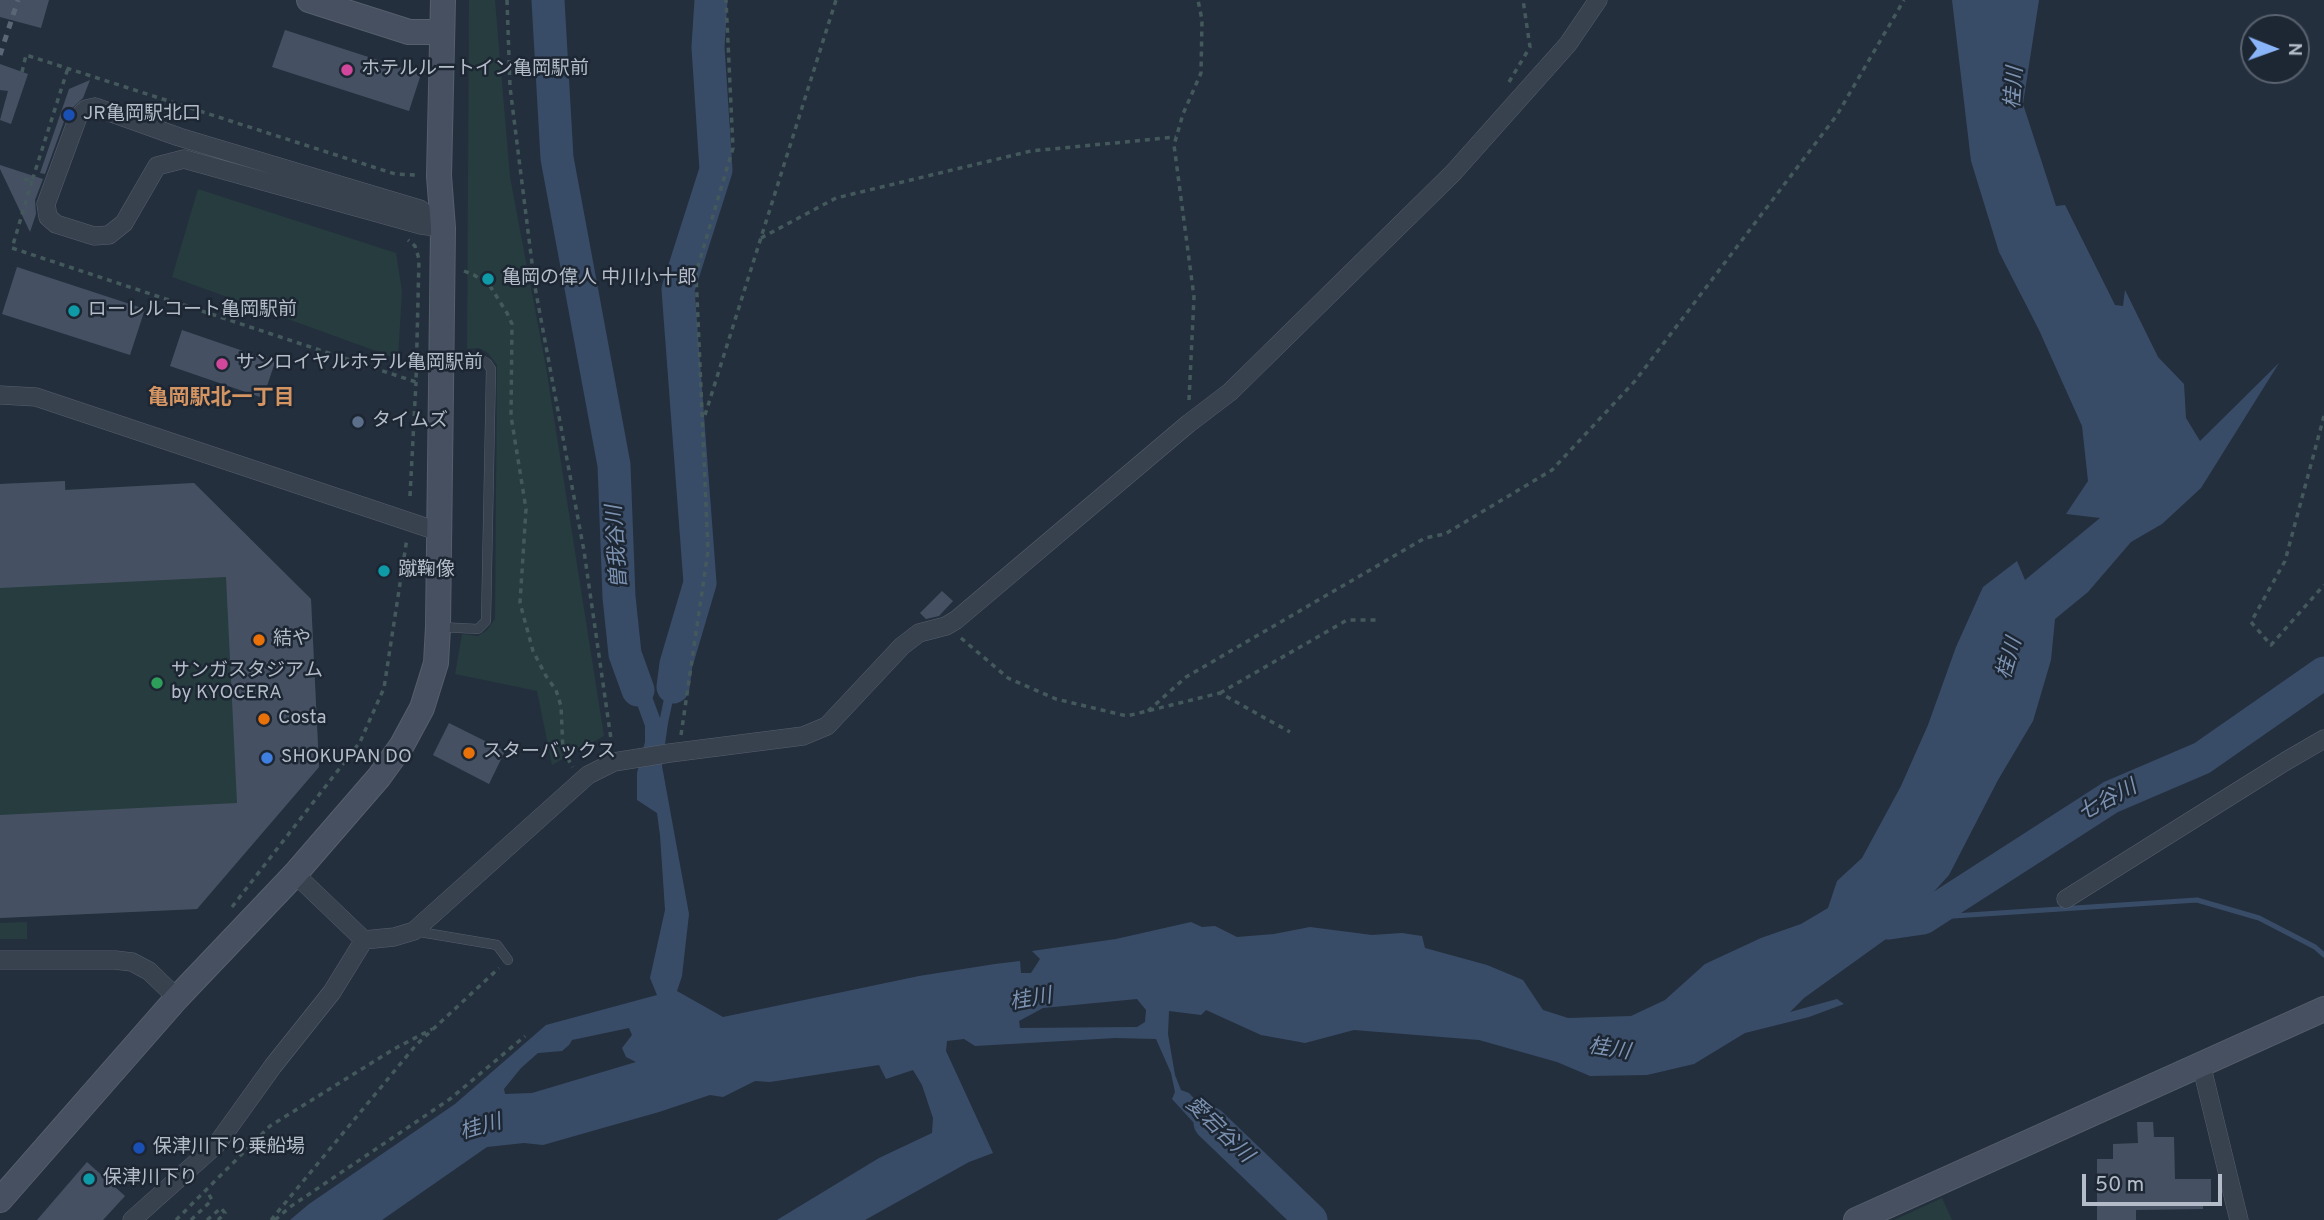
<!DOCTYPE html>
<html>
<head>
<meta charset="utf-8">
<style>
  body { margin:0 }
  #map { position:relative; width:2324px; height:1220px; overflow:hidden; background:#242f3e; font-family:Overpass,sans-serif }
  canvas { display:block }
  .north { position:absolute; left:2240px; top:14px; width:70px; height:70px; box-sizing:border-box; background:#1d2633; border:2px solid #59626f; border-radius:50%; rotate:91deg; font-size:19px; font-weight:700; line-height:28px; text-align:center; color:#b4bcc9 }
  .north::after { content:''; display:block; margin:auto; width:24px; height:32px; background:#8ab4f8; clip-path:polygon(50% 0,100% 100%,50% 72%,0 100%) }
  .scale { position:absolute; left:2082px; top:1174px; width:140px; height:32px; box-sizing:border-box; border:4px solid #b4bcc9; border-top:0; padding-left:9px; font-size:21px; line-height:24px; white-space:nowrap; color:#b4bcc9; -webkit-text-stroke:5px #1d2633; paint-order:stroke }
</style>
</head>
<body>
<div id="map">
<canvas width="2324" height="1220"></canvas>
<div class="north">N</div>
<div class="scale">50 m</div>
</div>
<script>
const context = document.querySelector('canvas').getContext('2d');
context.lineJoin = 'round';
function fillPath(path, color) { context.fillStyle = color; context.fill(path, 'evenodd'); }
const poly = rows => new Path2D(rows.map(r => 'M' + r).join(''));
function stroke(path, color, width, dash) { context.strokeStyle = color; context.lineWidth = width; context.lineCap = dash ? 'butt' : 'round'; context.setLineDash(dash || []); context.stroke(path); }
function drawText(font, color, halo, rows, align = 'center') {
  context.font = font + ' Overpass,"Noto Sans JP",sans-serif'; context.lineWidth = 5; context.setLineDash([]); context.textBaseline = 'middle'; context.strokeStyle = halo; context.fillStyle = color; for (const [text, x, y, turn = 0] of rows) {
    context.save(); context.translate(x, y); context.rotate((+turn || 0) * Math.PI / 180); context.textAlign = isNaN(turn) ? turn : align; if (halo) context.strokeText(text, 0, 0); context.fillText(text, 0, 0); context.restore();
  }
}
const green = poly([
  [469,0,495,0,510,177,546,367,604,736,552,765,537,691,455,674,462,634,478,636,487,630,495,619,497,365,488,353,479,348,467,349],
  [198,189,396,253,402,291,398,359,172,277],
  [65,481,66,490,194,483,311,599,319,767,197,909,0,918,0,484],
  [27,922,27,939,0,939,0,923],
  [1942,1198,1952,1220,1894,1220]
]);
const water = poly([
  [1952,0,2039,0,2023,104,2056,206,2065,205,2115,305,2123,306,2125,290,2158,357,2184,384,2186,418,2200,441,2279,363,2201,488,2162,524,2131,542,2088,592,2055,619,2051,660,2033,721,1998,780,1949,875,1930,896,1934,898,2011,847,2024,850,1967,892,1893,934,1804,998,1790,1012,1837,999,1844,1004,1809,1017,1745,1033,1694,1064,1647,1075,1590,1076,1557,1062,1479,1040,1354,1030,1305,1043,1261,1035,1206,1010,1201,1015,1169,1011,1168,1034,1175,1075,1181,1090,1189,1093,1243,1150,1242,1158,1225,1147,1215,1132,1193,1122,1172,1099,1175,1092,1171,1073,1156,1039,1116,1038,975,1046,964,1039,947,1041,946,1051,993,1153,969,1162,865,1220,777,1220,879,1158,932,1133,933,1118,922,1085,913,1070,886,1079,879,1065,770,1082,755,1081,723,1097,710,1095,659,1112,543,1145,524,1143,487,1147,382,1220,290,1220,309,1204,455,1104,546,1025,657,995,650,978,665,910,660,835,657,813,637,800,637,773,645,742,645,726,616,647,631,648,637,668,643,672,660,718,671,665,678,644,685,645,668,723,662,766,689,914,682,976,677,991,723,1017,919,976,995,964,1020,961,1021,973,1031,973,1040,959,1032,951,1116,939,1191,922,1202,927,1215,926,1237,937,1274,934,1310,927,1372,935,1402,933,1422,936,1425,948,1487,965,1523,980,1543,1010,1568,1018,1631,1016,1665,1000,1705,964,1761,938,1801,924,1828,908,1837,881,1862,858,1901,786,1928,725,1956,647,1983,587,2017,561,2025,580,2100,518,2066,514,2088,481,2082,426,2039,330,1999,252,1971,161],
  [1137,999,1146,1010,1145,1022,1137,1027,1020,1028,1019,1021,1043,1008],
  [629,1028,632,1035,622,1048,626,1057,636,1062,532,1093,505,1094,504,1089,521,1068,538,1053,562,1051,569,1045,572,1040]
]);
const stream = poly([
  [1923,918,2197,900,2259,918,2315,947,2324,955]
]);
const river = poly([
  [548,0,557,158,614,465,619,597,625,654,638,690],
  [673,687,676,664,700,583,678,289,716,170,708,47,711,0],
  [1889,923,1923,918,2111,797,2202,758,2324,673],
  [1210,1123,1311,1220]
]);
const building = poly([
  [0,0,49,0,41,28,0,17],
  [285,30,421,74,409,111,272,67],
  [0,64,28,74,11,124,0,120,8,91,0,90],
  [90,80,83,98,67,113,45,174,40,173,69,89],
  [0,165,43,179,35,200,36,214,30,232,0,169],
  [17,267,145,309,130,355,2,314],
  [182,330,275,362,263,398,170,366],
  [65,481,65,490,194,483,311,599,319,767,197,909,0,918,0,815,237,803,226,577,0,588,0,484],
  [942,591,953,601,939,616,926,619,920,613],
  [449,723,505,751,489,784,433,755],
  [2137,1122,2153,1122,2154,1137,2174,1137,2175,1179,2211,1179,2211,1205,2203,1205,2203,1209,2136,1210,2136,1220,2097,1220,2097,1159,2113,1159,2113,1144,2138,1143],
  [87,1162,125,1196,103,1220,37,1220]
]);
const path = poly([
  [507,0,510,87,535,287,584,551,612,746],
  [22,72,26,55,395,174,417,175],
  [1509,82,1530,47,1523,0],
  [24,179,32,181,68,68],
  [32,181,12,248,416,382,419,259,415,246,408,240],
  [761,238,836,198,1031,151,1176,137],
  [464,271,474,275,490,286,507,313,512,324,511,416,526,509,520,603,533,651,546,676,556,690,561,706,563,751,573,767],
  [1189,400,1194,297,1174,145,1183,114,1201,73,1202,20,1198,0],
  [705,415,836,0],
  [2324,416,2285,561,2251,622,2271,645,2324,585],
  [410,496,416,382],
  [961,638,1008,678,1056,699,1127,716,1220,693,1290,732],
  [1220,693,1347,620,1377,620],
  [1148,711,1186,677,1425,538,1445,534,1552,470,1635,381,1837,115,1904,0],
  [681,735,708,551,696,273,733,148,726,0],
  [232,907,360,742,384,688,407,538],
  [176,1220,270,1126,394,1049,432,1029],
  [191,1220,212,1200,207,1191],
  [207,1220,221,1208,225,1213,218,1220],
  [271,1220,416,1045,499,968],
  [275,1220,290,1207,450,1099,525,1036]
]);
const lane = poly([
  [440,627,478,629,486,621,491,369,487,363,478,358,443,360],
  [414,931,497,945,508,960]
]);
const street = poly([
  [95,107,179,137,420,209,443,228,421,225,184,159,157,166,124,223,109,235,94,236,56,224,48,217,46,204,78,117,86,109,95,107],
  [0,395,36,397,440,532],
  [295,874,364,940,394,937,414,931,588,775,614,762,670,753,803,736,827,726,902,646,919,633,946,626,956,620,1188,424,1230,392,1453,173,1568,44,1598,0],
  [2066,899,2286,761,2324,739],
  [0,960,115,960,132,962,149,971,177,998],
  [2201,1064,2239,1220],
  [132,1220,217,1144,273,1066,332,992,364,940]
]);
const secondary = poly([
  [309,0,409,32,442,32],
  [0,1200,177,998,295,874,379,777,402,745,422,708,436,663,438,627,443,228,439,176,443,0],
  [1856,1220,2324,1009]
]);
const rail = poly([
  [0,55,18,0]
]);
const markers = [
  [347,70,7,"#d1479c"],
  [69,115,7,"#1a4fb4"],
  [488,279,7,"#0f9aa8"],
  [74,311,7,"#0f9aa8"],
  [222,364,7,"#d1479c"],
  [358,422,7,"#5c6f8a"],
  [384,571,7,"#0f9aa8"],
  [259,640,7,"#e8710a"],
  [157,683,7,"#2e9e5b"],
  [264,719,7,"#e8710a"],
  [469,753,7,"#e8710a"],
  [267,758,7,"#3f7fe0"],
  [139,1148,7,"#1a4fb4"],
  [89,1179,7,"#0f9aa8"]
];
const poiNames = [
  ["ホテルルートイン亀岡駅前",361,70],
  ["JR亀岡駅北口",83,115],
  ["亀岡の偉人 中川小十郎",502,279],
  ["ローレルコート亀岡駅前",88,311],
  ["サンロイヤルホテル亀岡駅前",236,364],
  ["タイムズ",372,422],
  ["蹴鞠像",398,571],
  ["結や",273,640],
  ["サンガスタジアム",171,672],
  ["by KYOCERA",171,694],
  ["Costa",278,719],
  ["スターバックス",483,753],
  ["SHOKUPAN DO",281,758],
  ["保津川下り乗船場",153,1148],
  ["保津川下り",103,1179]
];
const waterNames = [
  ["桂川",2016,88,-86],
  ["曽我谷川",619,547,-94],
  ["桂川",2011,659,-74],
  ["七谷川",2108,802,-28],
  ["桂川",1031,1001,-10],
  ["桂川",1609,1051,9],
  ["桂川",481,1129,-16],
  ["愛宕谷川",1218,1131,44]
];
const neighbourhoodNames = [
  ["亀岡駅北一丁目",221,400]
];
fillPath(green, '#263c3f');
fillPath(water, '#394c67');
stroke(stream, '#394c67', 5);
stroke(river, '#394c67', 33);
fillPath(building, '#455162');
stroke(lane, '#565f6c', 10);
stroke(street, '#565f6c', 19);
stroke(secondary, '#565f6c', 26);
stroke(path, '#44595c', 3.5, [5, 5]);
stroke(lane, '#38414e', 9);
stroke(street, '#38414e', 18);
stroke(secondary, '#465061', 24);
stroke(rail, '#5a6575', 5, [7, 7]);
for (const [x, y, r, color] of markers) { const dot = new Path2D(); dot.arc(x, y, r, 0, 2 * Math.PI); context.fillStyle = color; context.fill(dot); stroke(dot, '#1d2633', 2.5); }
drawText('19px', '#b4bcc9', '#1d2633', poiNames, 'left');
drawText('italic 21px', '#7c92b1', '#1d2633', waterNames);
drawText('bold 21px', '#d59563', '#1d2633', neighbourhoodNames);
</script>
</body>
</html>
